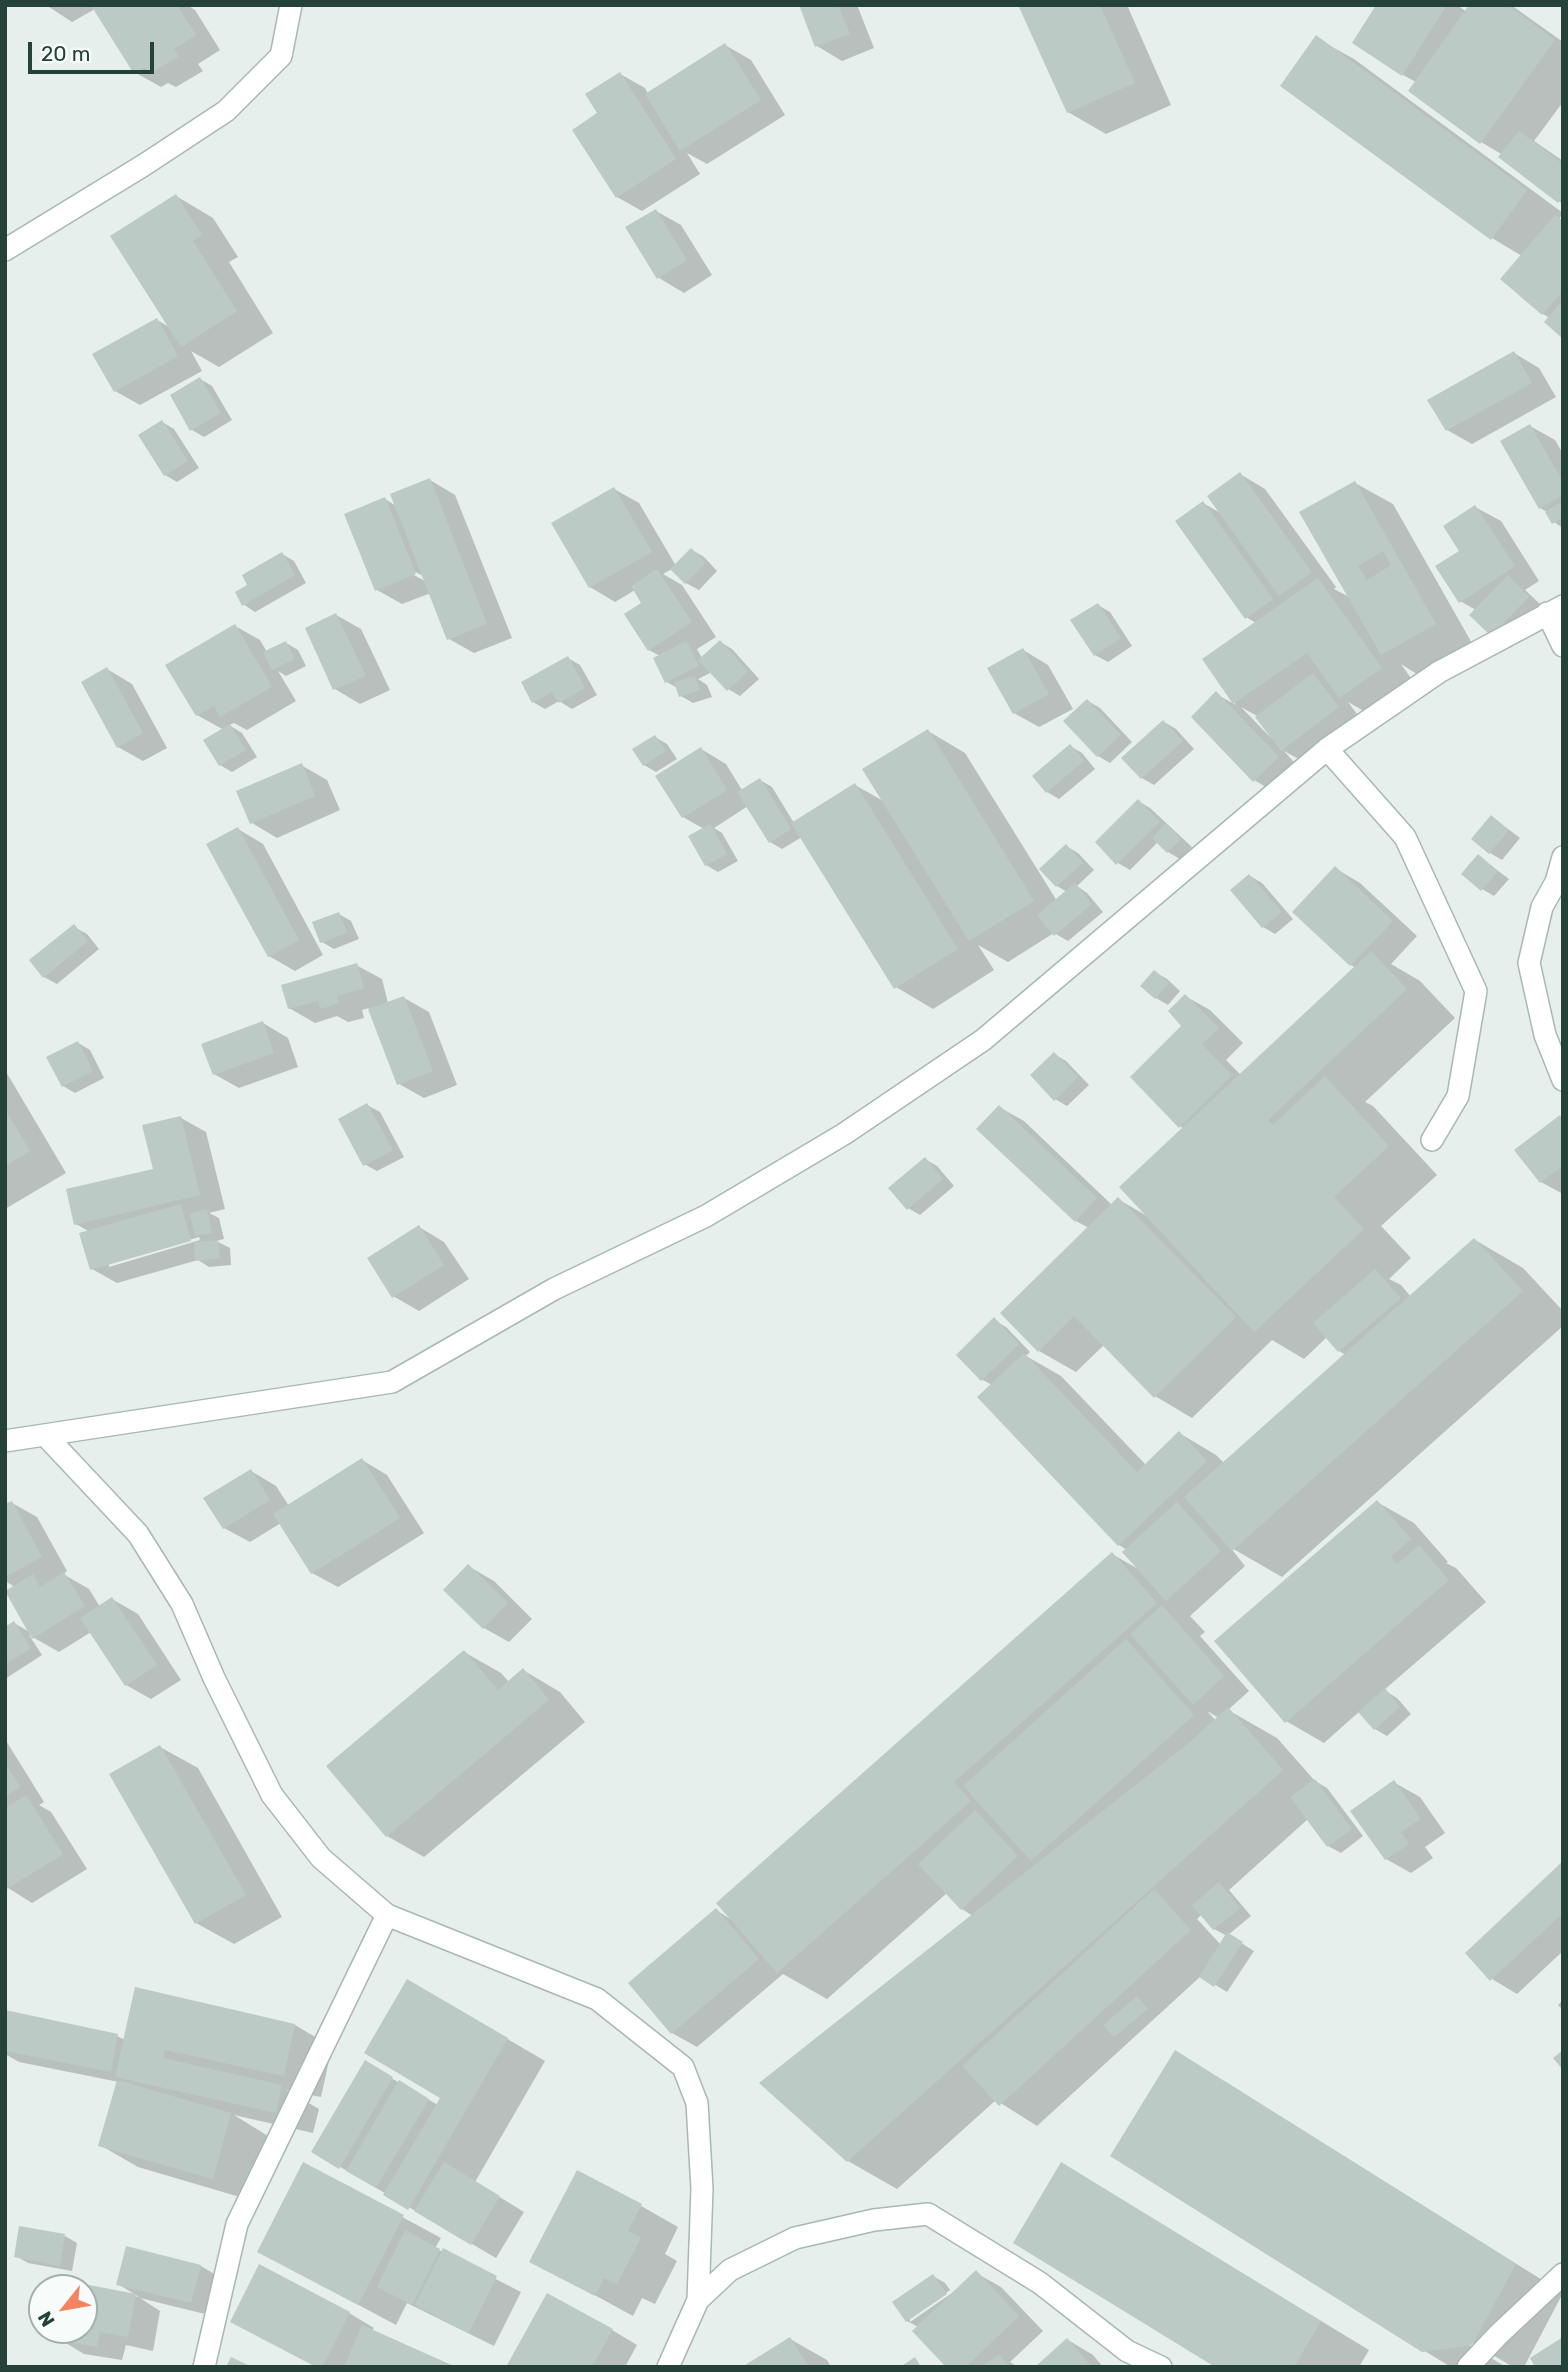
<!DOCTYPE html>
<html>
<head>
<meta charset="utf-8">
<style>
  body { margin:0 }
  #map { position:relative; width:1568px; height:2372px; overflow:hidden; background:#e6efeb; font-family:Rubik,sans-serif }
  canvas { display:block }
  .frame { position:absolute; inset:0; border:7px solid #24423a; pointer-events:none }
  .north { position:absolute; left:28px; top:2274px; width:70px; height:70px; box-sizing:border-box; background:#f7fbf9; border:2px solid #a3b1ad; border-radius:50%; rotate:239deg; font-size:19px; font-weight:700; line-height:28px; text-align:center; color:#24423a }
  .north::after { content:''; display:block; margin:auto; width:24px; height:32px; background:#f4845f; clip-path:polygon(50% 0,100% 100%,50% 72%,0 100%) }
  .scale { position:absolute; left:28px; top:42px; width:126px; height:32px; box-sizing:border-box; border:4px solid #24423a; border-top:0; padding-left:9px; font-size:21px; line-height:24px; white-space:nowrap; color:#24423a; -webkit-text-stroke:5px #f7fbf9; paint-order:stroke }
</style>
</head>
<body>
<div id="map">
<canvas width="1568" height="2372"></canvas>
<div class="frame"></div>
<div class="north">N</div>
<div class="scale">20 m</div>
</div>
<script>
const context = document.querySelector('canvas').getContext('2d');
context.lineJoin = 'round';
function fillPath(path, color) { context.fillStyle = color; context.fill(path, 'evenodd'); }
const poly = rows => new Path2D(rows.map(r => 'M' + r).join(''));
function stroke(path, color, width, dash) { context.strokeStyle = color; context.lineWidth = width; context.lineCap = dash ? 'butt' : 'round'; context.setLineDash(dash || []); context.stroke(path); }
const shadow = poly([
  [46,5,187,5,195,10,220,50,198,64,203,71,176,87,168,83,161,87,136,73,95,9,72,22],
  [801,5,857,5,874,48,842,61,817,46],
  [1020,5,1127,5,1171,105,1106,134,1068,112],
  [1378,5,1457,5,1467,12,1471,5,1511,5,1563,42,1563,102,1534,141,1563,161,1563,204,1501,157,1503,155,1481,142,1416,82,1403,75],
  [1316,38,1354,59,1563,213,1559,219,1563,221,1563,337,1550,318,1543,314,1522,256,1492,238],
  [725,45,751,60,785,115,707,164,687,153,700,174,642,211,617,197,600,113,620,74,645,88,648,94],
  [176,196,213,218,238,257,229,262,273,333,219,367,191,351,202,371,140,405,115,391,157,320,171,328],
  [656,211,681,225,712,275,684,293,659,278,628,228],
  [1514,353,1539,368,1556,397,1472,444,1447,430],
  [200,379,212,386,232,420,204,437,192,430],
  [162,422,174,429,199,468,177,482,165,475],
  [1530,426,1555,440,1563,454,1563,528,1554,522,1547,512,1540,508],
  [1240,474,1265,489,1336,587,1334,589,1351,598,1355,483,1393,504,1473,645,1420,676,1401,664,1419,690,1378,719,1348,702,1363,722,1308,764,1284,751,1303,772,1280,795,1254,780,1216,694,1236,705,1204,660,1256,623,1246,617,1203,503,1224,515],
  [1241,707,1259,717,1272,736,1270,737],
  [430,480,455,495,512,638,474,653,449,639,431,593,402,604,377,590,385,499,396,506],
  [410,569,425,577,425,581,408,572],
  [614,489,639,503,676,566,692,550,704,557,717,571,699,590,686,583,672,569,663,574,682,585,716,637,697,649,702,658,720,642,732,649,759,679,740,696,728,689,712,672,698,679,707,685,712,697,693,703,681,696,679,689,667,682,655,659,660,656,649,650,644,603,635,590,615,602,590,587],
  [1475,507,1501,521,1539,581,1525,590,1540,604,1504,641,1476,610,1460,601,1462,552],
  [282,554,294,561,306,583,255,612,243,604,249,585],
  [1098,605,1110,612,1132,646,1108,662,1095,655],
  [336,615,361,629,390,690,360,704,335,689],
  [235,626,260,640,267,652,286,643,298,650,306,666,286,676,278,671,296,701,247,730,234,723,229,725,242,733,257,757,232,772,220,765,224,730,197,715],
  [1023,650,1048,665,1073,709,1039,727,1014,713],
  [568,658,580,665,597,695,572,709,559,701,545,709,533,702],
  [107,669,132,684,167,748,143,761,118,747],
  [1088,701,1100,708,1132,742,1110,763,1098,756,1066,721],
  [1164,722,1176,729,1194,749,1154,785,1142,778],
  [928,731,965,753,1057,901,1067,892,1057,886,1066,846,1078,853,1094,870,1077,886,1087,893,1103,912,1068,941,1054,933,1008,962,978,945,994,970,933,1009,896,987,802,837,782,849,770,842,748,806,714,828,722,833,738,861,718,872,706,865,704,829,683,817,701,749,726,764,742,790,760,780,772,787,794,823,855,785,885,802],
  [655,737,667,744,677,759,656,772,644,765],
  [1070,746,1082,753,1095,769,1059,799,1047,792],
  [301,765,327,780,340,810,277,838,252,823],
  [1138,801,1150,808,1192,847,1180,859,1168,852,1158,842,1130,870,1118,863],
  [1492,817,1520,838,1502,860,1490,853],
  [238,829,263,844,323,955,295,971,269,956],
  [1478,856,1509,879,1494,896,1482,889],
  [1335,868,1360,883,1417,936,1391,964,1420,981,1455,1018,1365,1102,1373,1106,1437,1175,1381,1226,1411,1258,1389,1279,1401,1285,1411,1297,1475,1240,1523,1268,1563,1311,1563,1326,1282,1577,1230,1547,1245,1566,1190,1616,1205,1632,1200,1636,1249,1691,1228,1710,1277,1738,1315,1781,1327,1788,1363,1836,1341,1853,1328,1846,1308,1819,1229,1890,1251,1916,1228,1935,1254,1951,1227,1992,1201,1976,1037,2126,996,2100,897,2189,848,2161,762,2083,973,1916,962,1909,947,1893,827,1999,783,1974,697,2047,672,2033,716,1910,732,1920,1112,1554,1140,1570,1127,1550,1119,1545,980,1397,992,1385,983,1380,958,1355,994,1320,1006,1327,1030,1352,1026,1356,1061,1376,1146,1465,1179,1433,1216,1455,1224,1463,1346,1355,1339,1351,1327,1337,1304,1359,1272,1340,1192,1418,1155,1396,1104,1345,1076,1372,1039,1351,1089,1228,1076,1221,999,1107,1024,1121,1112,1205,1118,1199,1147,1216,1184,1129,1180,1126,1185,996,1210,1010,1243,1043,1226,1060,1241,1075,1356,968,1351,965],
  [1208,1712,1209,1712,1219,1718,1216,1721],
  [1202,1914,1214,1929,1227,1936,1221,1945,1197,1919],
  [1250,876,1262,883,1293,919,1275,934,1263,927],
  [339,914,351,921,359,939,334,949,322,942],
  [74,927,87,934,99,949,57,984,44,977],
  [356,965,382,979,388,1003,404,998,429,1012,457,1085,424,1098,399,1084,369,1008,362,1010,364,1018,348,1022,337,1016,315,1023,289,1008],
  [1155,972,1167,979,1180,991,1168,1005,1156,998],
  [263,1023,288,1038,298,1067,239,1088,214,1074],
  [78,1043,90,1050,104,1078,75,1093,63,1086],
  [1054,1054,1066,1061,1089,1085,1067,1106,1055,1099],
  [5,1070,66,1173,5,1209],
  [367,1105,380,1112,404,1157,377,1171,364,1164],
  [181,1118,206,1132,225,1209,209,1213,219,1218,224,1239,216,1241,230,1248,231,1265,209,1267,198,1260,117,1283,92,1269,90,1232,76,1224,155,1170],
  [199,1237,200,1240,109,1267,109,1263],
  [1563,1119,1563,1194,1541,1182,1517,1150],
  [925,1159,937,1166,954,1186,920,1215,908,1208],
  [419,1227,444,1242,469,1279,419,1311,393,1296],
  [362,1460,387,1475,424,1533,338,1587,312,1573,281,1523,250,1542,224,1528,251,1471,276,1486,289,1506],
  [1377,1502,1414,1523,1448,1562,1446,1563,1456,1568,1486,1602,1384,1690,1397,1698,1411,1714,1387,1736,1375,1729,1360,1711,1324,1743,1286,1721],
  [12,1503,37,1517,67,1571,63,1574,89,1589,100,1607,112,1599,138,1614,181,1680,151,1699,126,1685,91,1632,59,1652,29,1635,42,1655,5,1679,5,1629,14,1623,31,1633,15,1587,5,1581,5,1506],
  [468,1566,494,1581,532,1619,509,1642,484,1628],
  [464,1652,501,1673,509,1682,523,1670,560,1692,585,1722,424,1857,387,1836],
  [5,1739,44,1802,39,1805,51,1812,87,1869,32,1903,5,1886],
  [160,1747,198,1768,282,1917,234,1944,196,1923],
  [1395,1783,1420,1797,1445,1833,1425,1847,1433,1858,1411,1873,1386,1859],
  [1563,1863,1563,1951,1517,1994,1492,1979],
  [408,1981,545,2061,475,2182,524,2212,496,2258,313,2151,365,2063,438,2105,442,2097],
  [1563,2000,1563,2010,1558,2005],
  [5,2012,117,2036,125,2040,295,2025,332,2047,321,2097,286,2090,319,2109,313,2133,234,2115,268,2136,250,2200,138,2167,100,2145,119,2082,19,2062,5,2054],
  [1224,2081,1563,2293,1524,2367,1513,2367,1466,2339,1464,2342,1506,2367,1451,2367,1423,2350],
  [304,2164,441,2238,435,2248,521,2292,494,2346,407,2303,396,2325,260,2252],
  [1062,2164,1369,2350,1359,2367,1218,2367],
  [641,2206,678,2227,665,2254,677,2261,655,2304,642,2298,633,2316,532,2261],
  [21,2228,65,2236,77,2243,72,2271,28,2263,16,2256],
  [201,2266,226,2281,217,2317,140,2298,160,2311,153,2351,126,2345,122,2360,84,2354,59,2339,61,2330,84,2330,84,2288,69,2288,70,2283,139,2297,118,2284],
  [976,2273,1001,2287,1043,2331,1010,2362,1018,2367,948,2367,918,2327,907,2321,933,2276,945,2283,950,2290,910,2317,910,2322,952,2293],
  [349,2313,374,2328,372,2331,452,2367,317,2367],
  [612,2330,637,2345,625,2367,508,2367],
  [790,2339,827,2360,831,2367,745,2367],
  [1068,2340,1093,2355,1103,2367,1038,2367]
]);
const building = poly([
  [94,5,177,5,196,35,174,49,179,56,150,74,145,67,134,74,92,7],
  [799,5,838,5,850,34,815,47],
  [1018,5,1100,5,1135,83,1067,113],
  [1376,5,1447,5,1402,76,1352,43],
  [1469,5,1508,5,1555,40,1480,144,1408,91],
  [1316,35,1527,190,1491,240,1280,86],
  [725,43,761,100,680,151,645,94],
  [620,72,676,159,616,198,572,130,597,113,585,94],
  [1519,131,1563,164,1563,197,1558,203,1498,157],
  [176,194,202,235,193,241,237,311,181,347,110,236],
  [656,209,687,260,657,279,625,227],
  [1555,215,1563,221,1563,291,1542,315,1500,279],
  [1563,300,1563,339,1544,322],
  [157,318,178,356,114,392,92,354],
  [1514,351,1532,383,1446,431,1427,400],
  [200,377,221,413,190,431,170,395],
  [162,420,188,461,164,476,138,435],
  [1530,424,1563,482,1563,495,1539,509,1500,441],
  [1240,472,1312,572,1279,596,1207,496],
  [430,478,487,624,447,640,390,494],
  [1355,481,1436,624,1381,655,1299,512],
  [1383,551,1391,565,1367,580,1358,566],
  [614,487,652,552,589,588,551,523],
  [385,497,416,574,375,591,344,514],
  [1203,501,1273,599,1245,619,1175,521],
  [1563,501,1563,517,1552,524,1545,512],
  [1475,505,1515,566,1459,603,1435,566,1459,551,1443,526],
  [691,548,706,563,685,584,670,569],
  [282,552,295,575,242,606,235,592,247,585,242,575],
  [657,569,692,622,648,651,624,614,641,603,631,586],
  [1508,575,1529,597,1491,636,1469,615],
  [1318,578,1382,668,1339,698,1307,653,1233,704,1202,659],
  [1098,603,1121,638,1094,656,1070,620],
  [336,613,366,676,333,690,305,628],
  [235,624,272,687,220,717,214,706,196,716,165,665],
  [720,640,748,671,727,691,698,660],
  [286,641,295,659,272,670,263,652],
  [686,641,699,666,665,683,653,658],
  [1023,648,1049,694,1013,714,987,668],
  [568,656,585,688,559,703,552,692,532,703,521,682],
  [107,667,143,733,117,748,81,682],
  [1313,673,1339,707,1281,751,1255,717],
  [695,676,700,690,679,697,674,682],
  [1216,691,1279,757,1253,782,1191,717],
  [1087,699,1121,735,1097,757,1063,721],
  [1163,720,1183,741,1141,779,1121,758],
  [230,724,246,750,219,766,203,740],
  [928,729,1034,901,969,941,862,769],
  [655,735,666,751,643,766,632,749],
  [1070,744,1084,761,1046,793,1032,776],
  [701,747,727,790,682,818,655,776],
  [302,763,315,796,250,824,236,791],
  [760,778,791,829,769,843,737,792],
  [855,783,958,949,894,989,791,823],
  [1138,799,1160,822,1116,865,1095,842],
  [1491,815,1509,830,1489,854,1471,839],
  [1166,823,1181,839,1167,853,1152,838],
  [710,824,727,854,705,866,688,836],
  [238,827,299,940,268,957,206,844],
  [1066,844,1083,863,1056,887,1039,869],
  [1478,854,1498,871,1481,891,1461,874],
  [1335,866,1393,921,1350,966,1292,912],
  [1249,874,1282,912,1262,928,1230,890],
  [1075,883,1092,904,1054,936,1037,915],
  [339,912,347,933,320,943,312,922],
  [74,924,88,941,43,978,29,960],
  [1371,951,1407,989,1268,1120,1273,1125,1325,1076,1389,1146,1334,1197,1364,1229,1254,1332,1119,1187],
  [357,963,364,988,337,996,339,1003,321,1009,318,1001,288,1009,281,985],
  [1154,970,1169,983,1155,999,1140,986],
  [1185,994,1219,1028,1202,1044,1232,1075,1179,1128,1130,1077,1181,1026,1168,1011],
  [404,996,433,1071,397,1085,368,1009],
  [263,1021,274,1053,213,1075,201,1044],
  [78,1041,93,1071,62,1087,46,1057],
  [1054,1052,1078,1077,1054,1101,1030,1075],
  [367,1103,393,1150,363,1166,338,1119],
  [999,1105,1097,1198,1075,1222,976,1129],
  [5,1109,30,1151,5,1166],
  [1560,1115,1563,1119,1563,1166,1540,1183,1514,1150],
  [181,1116,200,1195,74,1225,66,1189,153,1169,142,1125],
  [925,1157,943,1179,907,1210,888,1188],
  [1118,1197,1236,1317,1154,1398,1074,1316,1038,1352,1000,1313],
  [181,1204,191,1241,90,1270,79,1233],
  [207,1209,212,1233,195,1236,190,1214],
  [419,1225,444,1265,392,1298,367,1258],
  [1474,1238,1523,1291,1232,1551,1184,1497],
  [218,1240,220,1258,195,1261,194,1242],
  [1375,1269,1401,1298,1338,1352,1313,1323],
  [994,1317,1019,1344,981,1381,956,1355],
  [1024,1353,1137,1472,1179,1431,1207,1461,1118,1546,977,1397],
  [362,1458,400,1518,311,1574,273,1514],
  [251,1469,270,1500,223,1529,203,1498],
  [1377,1500,1411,1539,1391,1557,1397,1564,1419,1545,1449,1580,1285,1723,1214,1641],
  [12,1501,42,1557,5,1577,5,1504],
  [1177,1502,1221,1551,1166,1601,1122,1552],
  [1112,1552,1157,1603,954,1782,971,1801,777,1973,716,1903],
  [468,1564,508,1603,483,1629,443,1590],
  [64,1572,85,1606,32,1639,5,1591,33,1574,40,1587],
  [112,1597,157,1665,125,1686,80,1618],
  [1162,1605,1224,1676,1193,1705,1130,1634],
  [14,1621,31,1648,5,1665,5,1627],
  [1126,1639,1194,1715,1031,1861,963,1786],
  [464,1650,498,1690,523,1668,549,1700,386,1837,326,1766],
  [1385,1688,1400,1707,1374,1730,1358,1712],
  [1228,1707,1283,1770,847,2162,759,2083,1190,1742],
  [160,1745,246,1895,195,1924,109,1774],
  [5,1763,20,1787,5,1797],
  [1315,1779,1352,1829,1327,1847,1290,1797],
  [1394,1780,1421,1819,1401,1832,1409,1844,1385,1860,1350,1811],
  [26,1795,63,1854,5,1890,5,1808],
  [975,1810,1018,1856,961,1910,918,1864],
  [1563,1861,1563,1913,1490,1981,1465,1953],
  [1219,1882,1240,1908,1213,1930,1192,1905],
  [1154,1889,1191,1930,999,2106,962,2066],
  [716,1908,759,1959,671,2034,628,1983],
  [1227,1932,1243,1942,1214,1987,1199,1977],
  [407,1979,508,2038,408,2210,383,2195,440,2098,364,2053],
  [135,1987,295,2024,284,2076,165,2050,163,2058,282,2085,276,2113,115,2077],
  [1137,1996,1148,2009,1114,2037,1103,2025],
  [5,2010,118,2034,111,2072,5,2051],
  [1175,2050,1516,2264,1472,2345,1422,2352,1110,2156],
  [1563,2050,1563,2070,1553,2058],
  [365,2060,393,2077,339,2169,311,2152],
  [117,2080,231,2113,213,2179,98,2146],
  [399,2080,429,2099,376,2188,346,2171],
  [303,2162,404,2215,358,2305,257,2252],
  [444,2162,500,2196,471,2245,414,2211],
  [1061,2162,1321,2321,1294,2367,1215,2367,1013,2243],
  [577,2170,642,2204,628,2231,641,2238,617,2284,604,2278,595,2296,529,2262],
  [19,2226,65,2234,60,2266,14,2257],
  [405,2230,440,2249,412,2305,377,2287],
  [126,2246,201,2265,191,2303,116,2285],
  [443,2248,497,2276,469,2333,415,2305],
  [259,2264,350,2312,322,2367,316,2367,230,2322],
  [976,2270,1019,2316,966,2367,946,2367,912,2331],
  [933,2274,947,2294,906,2322,892,2302],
  [68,2281,136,2294,128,2337,100,2332,97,2347,57,2340,59,2330,84,2330,84,2288,67,2288],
  [547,2293,613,2329,592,2367,506,2367],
  [362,2325,456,2367,344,2367],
  [790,2337,809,2367,742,2367],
  [1563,2337,1563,2367,1535,2367,1530,2358],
  [1067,2338,1092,2367,1035,2367],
  [999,2354,1009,2367,982,2367],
  [231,2357,252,2367,226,2367],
  [915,2357,921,2367,900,2367]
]);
const lane = poly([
  [1327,749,1405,837,1476,991,1458,1096,1432,1140]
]);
const street = poly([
  [5,250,144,165,226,111,281,56,291,5],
  [1547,613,1563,646],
  [1563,857,1556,882,1542,907,1529,963,1545,1035,1563,1080],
  [45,1435,138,1534,182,1604,214,1678,272,1795,321,1858,387,1915,597,1999,683,2067,697,2103,702,2189,698,2300,668,2367],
  [5,1441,392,1382,554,1289,706,1216,844,1134,983,1040,1327,749,1439,672,1563,606],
  [698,2300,730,2270,795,2238,874,2220,928,2214,1040,2283,1127,2351,1161,2367],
  [204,2367,237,2224,387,1915],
  [1468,2367,1498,2335,1563,2274]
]);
fillPath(shadow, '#0003');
fillPath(building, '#bbcac4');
stroke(lane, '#a8b8b2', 24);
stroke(street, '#a8b8b2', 24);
stroke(lane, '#fff', 21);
stroke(street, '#fff', 21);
</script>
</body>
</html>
